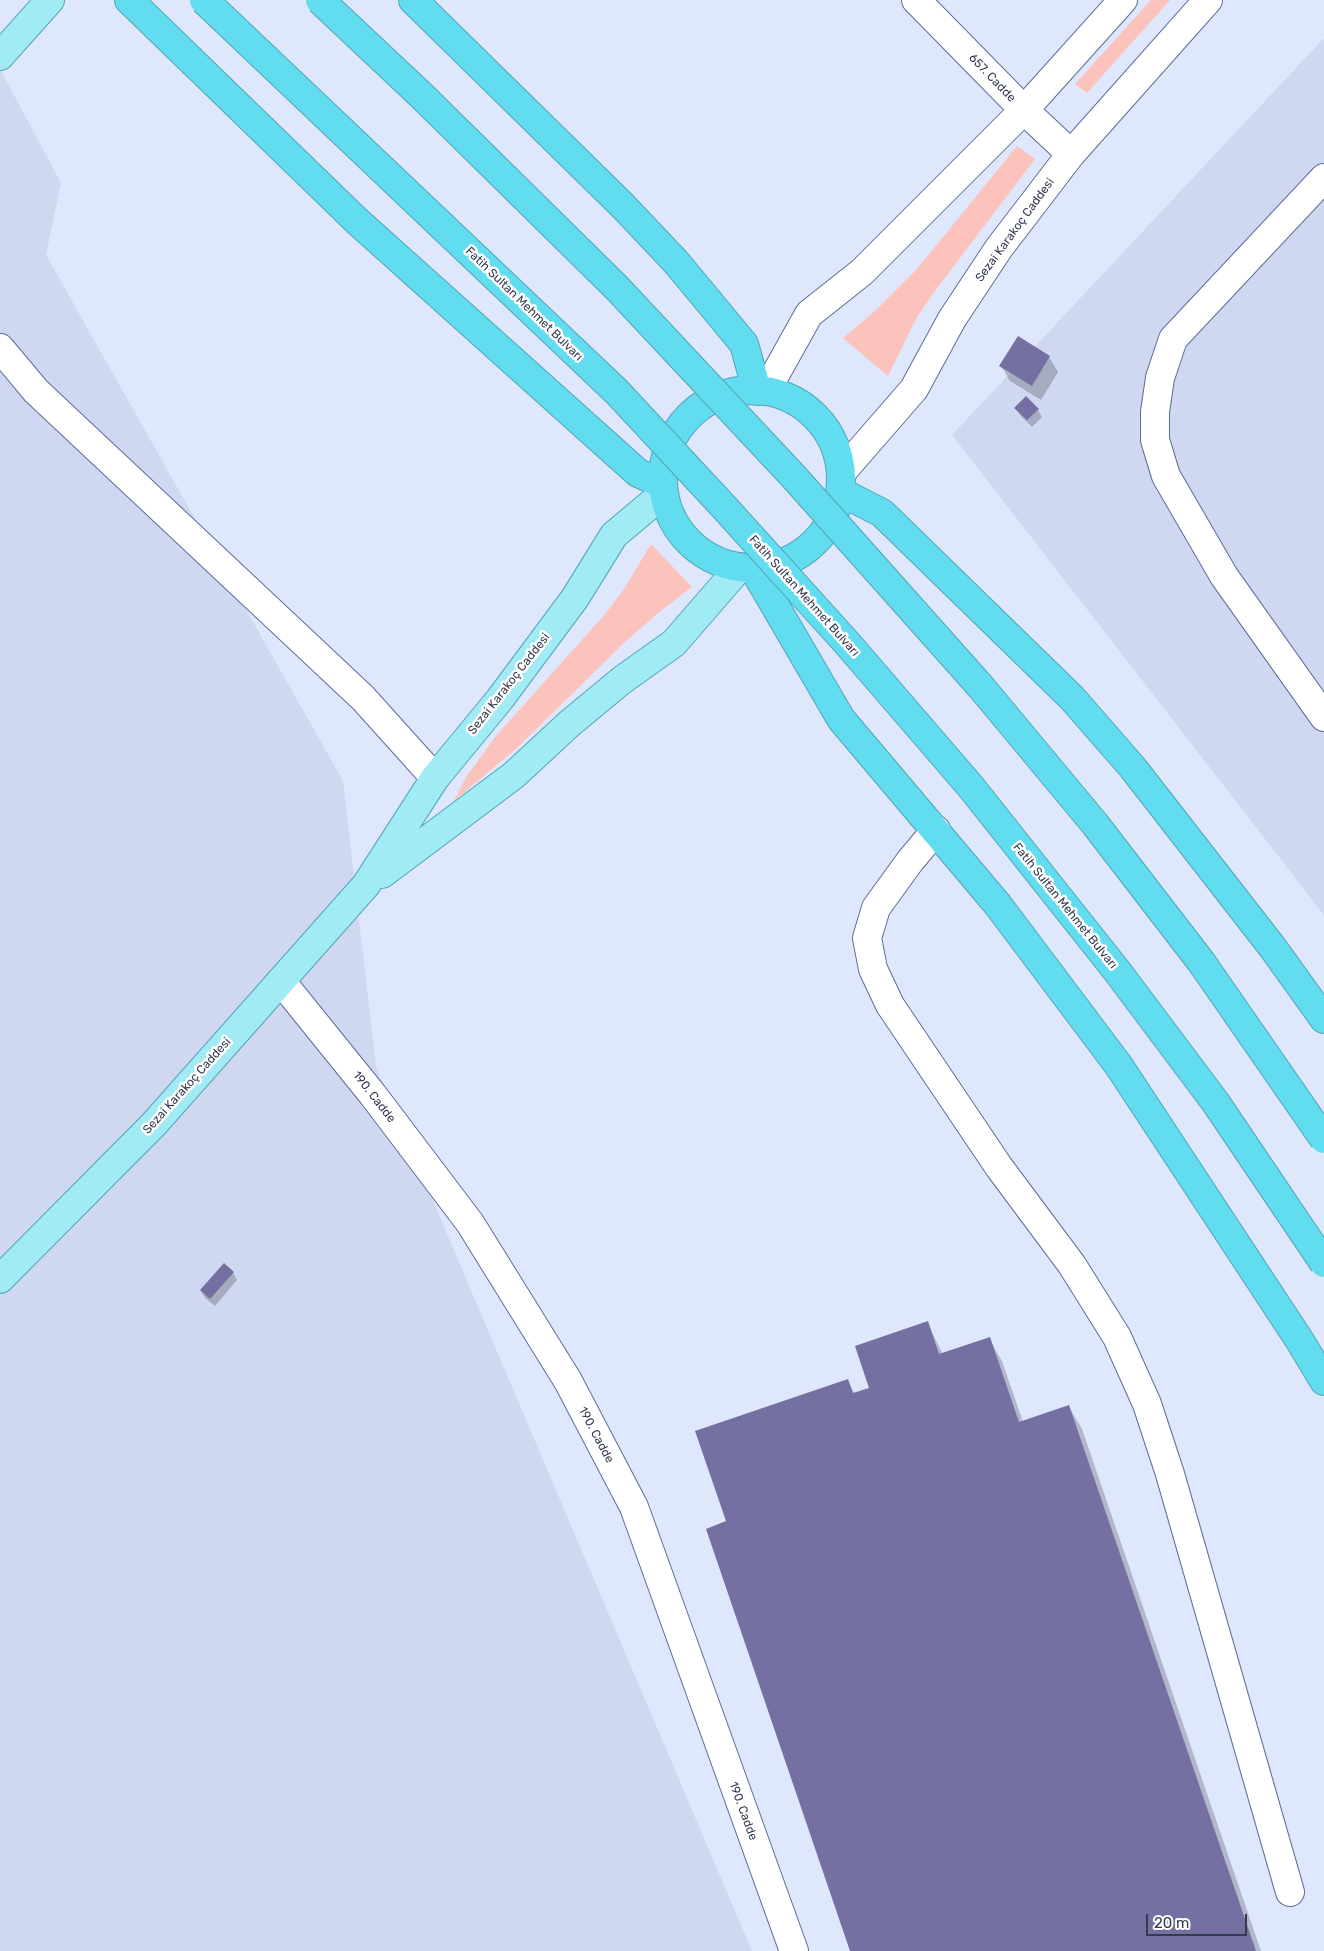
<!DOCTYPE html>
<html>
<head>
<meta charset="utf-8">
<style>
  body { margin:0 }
  #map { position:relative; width:1324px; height:1951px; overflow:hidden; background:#dfe7fc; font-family:Rubik,sans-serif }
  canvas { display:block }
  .scale { position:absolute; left:1146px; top:1914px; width:101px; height:22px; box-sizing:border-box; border:2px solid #333b4f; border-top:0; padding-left:6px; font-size:15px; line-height:18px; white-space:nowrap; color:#333b4f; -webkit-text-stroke:4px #fff; paint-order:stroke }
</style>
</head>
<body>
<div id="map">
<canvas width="1324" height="1951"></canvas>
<div class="scale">20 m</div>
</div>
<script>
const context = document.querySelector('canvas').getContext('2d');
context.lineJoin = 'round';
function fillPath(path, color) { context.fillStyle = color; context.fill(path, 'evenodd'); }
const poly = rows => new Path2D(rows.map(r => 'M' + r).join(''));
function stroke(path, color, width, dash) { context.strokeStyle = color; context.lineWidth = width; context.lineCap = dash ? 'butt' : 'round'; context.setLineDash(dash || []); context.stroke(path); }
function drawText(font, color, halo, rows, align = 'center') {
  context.font = font + ' Rubik,sans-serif'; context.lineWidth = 5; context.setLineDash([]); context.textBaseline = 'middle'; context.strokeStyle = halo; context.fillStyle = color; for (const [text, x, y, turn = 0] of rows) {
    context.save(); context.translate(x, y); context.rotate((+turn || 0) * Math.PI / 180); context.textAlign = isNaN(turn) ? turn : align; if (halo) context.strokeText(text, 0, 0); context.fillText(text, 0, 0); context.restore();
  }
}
const built = poly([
  [1324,38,1324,915,952,435],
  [0,69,61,183,46,255,343,781,376,1067,752,1951,0,1951]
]);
const green = poly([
  [1151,0,1170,0,1087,93,1075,84],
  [1017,146,1035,159,932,295,917,317,888,376,843,338,875,311,917,269],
  [651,544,692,587,658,613,626,641,517,748,454,801,466,777,496,736,606,613,624,589]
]);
const shadow = poly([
  [1049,357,1058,372,1041,400,1010,381,1001,366],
  [1016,408,1038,410,1042,417,1032,427,1020,415],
  [233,1273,237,1280,215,1306,205,1298,201,1291],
  [927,1323,943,1354,989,1339,1002,1361,1023,1422,1069,1407,1082,1429,1261,1951,852,1951,728,1522,847,1381,855,1394,871,1388]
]);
const building = poly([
  [1018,336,1050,356,1032,386,999,366],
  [1026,396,1039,409,1027,420,1014,408],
  [224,1263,234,1272,210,1299,200,1290],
  [928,1321,939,1354,990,1337,1019,1422,1069,1405,1256,1951,850,1951,706,1529,726,1521,695,1431,848,1379,853,1393,869,1388,855,1346]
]);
const minor = poly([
  [916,0,1024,110,1071,154],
  [1324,178,1173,339,1160,378,1155,412,1155,440,1166,476,1224,576,1324,717],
  [0,348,36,391,363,698,435,778],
  [766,391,809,314,862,272,1024,110,1123,0],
  [841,473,914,389,952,319,999,248,1071,154,1208,0],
  [936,830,910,861,876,908,867,938,873,969,890,1005,999,1167,1072,1265,1117,1337,1147,1404,1170,1474,1290,1892],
  [281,981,373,1095,470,1223,568,1381,634,1507,794,1951]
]);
const major = poly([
  [0,56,50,0],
  [382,874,514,775,569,724,622,680,674,643,739,568],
  [0,1279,154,1124,366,885,435,778,500,699,575,598,614,535,663,494]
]);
const highway = poly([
  [129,0,357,221,638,473,663,484],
  [413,0,623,206,676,262,744,344,757,391],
  '663 479a89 89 0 1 1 178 0a89 89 0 1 1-178 0Z',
  [841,492,882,513,1072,698,1133,768,1273,948,1324,1019],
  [753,568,841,719,998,905,1119,1066,1300,1341,1324,1381]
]);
const highwayBridge = poly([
  [204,0,617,392,724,507,847,643,971,787,1117,971,1216,1103,1324,1263],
  [320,0,422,96,617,288,794,477,981,687,1095,824,1202,963,1324,1139]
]);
const streetNames = [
  ["657. Cadde",992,78,46],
  ["Sezai Karakoç Caddesi",1015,230,-54],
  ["Fatih Sultan Mehmet Bulvarı",524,304,44],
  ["Fatih Sultan Mehmet Bulvarı",804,596,48],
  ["Sezai Karakoç Caddesi",509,684,-52],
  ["Fatih Sultan Mehmet Bulvarı",1065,906,51],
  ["Sezai Karakoç Caddesi",187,1086,-48],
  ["190. Cadde",374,1097,52],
  ["190. Cadde",596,1435,62],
  ["190. Cadde",743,1811,70]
];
fillPath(built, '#cfd8f0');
fillPath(green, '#fbc3bb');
fillPath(shadow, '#0003');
fillPath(building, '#7570a2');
stroke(minor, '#5c6d9b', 30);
stroke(major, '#52a4b7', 30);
stroke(highway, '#52a4b7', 30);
stroke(minor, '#fff', 28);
stroke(major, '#a1ebf5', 28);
stroke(highway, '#62ddef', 28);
stroke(highwayBridge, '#52a4b7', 30, []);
stroke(highwayBridge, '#62ddef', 28);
drawText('12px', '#333b4f', '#fff', streetNames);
</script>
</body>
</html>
